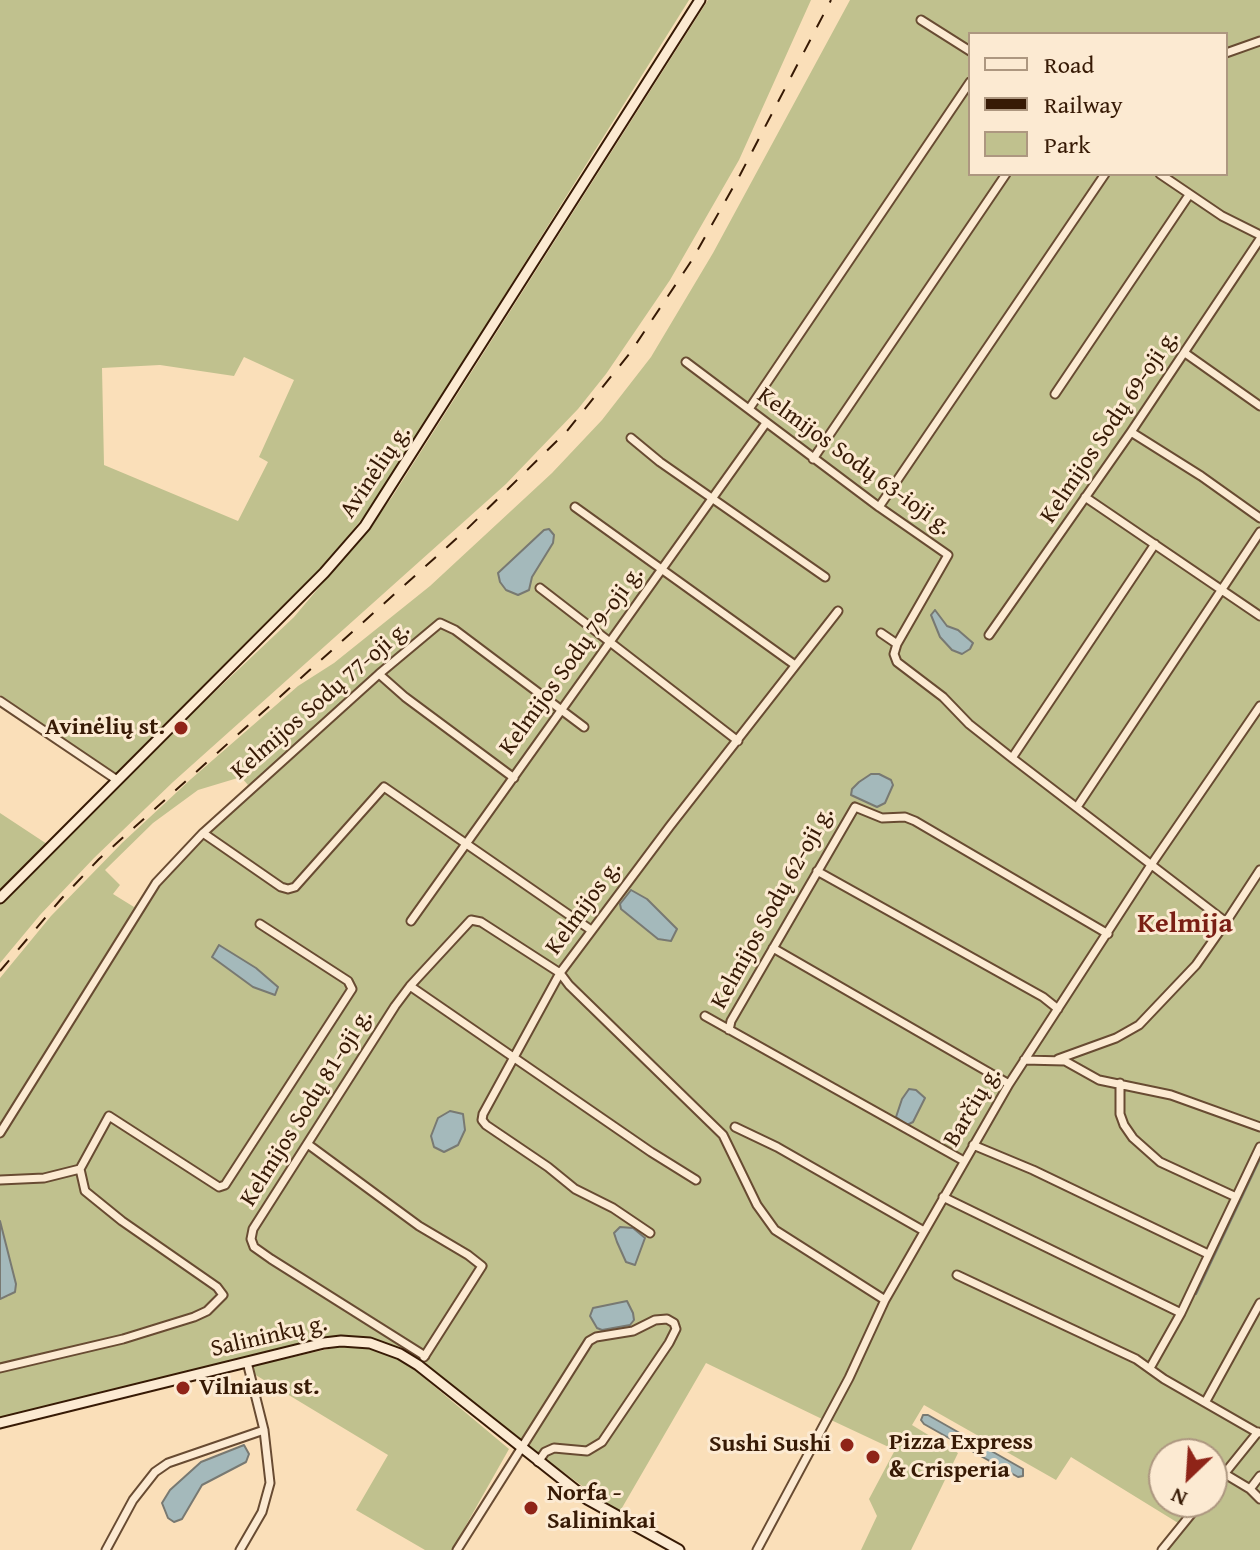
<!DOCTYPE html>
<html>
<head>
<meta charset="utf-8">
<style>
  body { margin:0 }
  #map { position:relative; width:1260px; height:1550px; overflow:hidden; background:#fadfb9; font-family:"Gentium Book Plus",serif }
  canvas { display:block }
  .legend { position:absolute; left:968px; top:32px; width:260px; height:144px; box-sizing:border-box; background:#fcead2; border:2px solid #ad9780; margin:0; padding:10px 14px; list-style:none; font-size:24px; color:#371a05 }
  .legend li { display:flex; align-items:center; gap:16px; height:40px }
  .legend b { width:40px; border:2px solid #ad9780 }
  .north { position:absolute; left:1148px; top:1438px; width:80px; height:80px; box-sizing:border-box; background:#fcead2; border:2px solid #ad9780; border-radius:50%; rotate:205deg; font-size:22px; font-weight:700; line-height:32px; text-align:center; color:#371a05 }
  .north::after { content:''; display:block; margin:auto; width:28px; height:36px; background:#8f2418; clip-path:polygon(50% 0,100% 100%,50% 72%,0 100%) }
</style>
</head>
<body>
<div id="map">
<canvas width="1260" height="1550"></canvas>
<ul class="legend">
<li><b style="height:10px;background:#fcead2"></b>Road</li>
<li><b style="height:10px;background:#371a05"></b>Railway</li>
<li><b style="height:22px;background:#c0c18e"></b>Park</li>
</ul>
<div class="north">N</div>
</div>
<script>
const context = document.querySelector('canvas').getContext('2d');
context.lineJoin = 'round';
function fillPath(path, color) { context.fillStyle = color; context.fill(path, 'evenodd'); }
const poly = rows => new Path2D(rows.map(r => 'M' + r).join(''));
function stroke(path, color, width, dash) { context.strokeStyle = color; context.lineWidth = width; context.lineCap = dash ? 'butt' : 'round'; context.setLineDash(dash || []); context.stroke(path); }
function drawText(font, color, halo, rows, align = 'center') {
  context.font = font + ' "Gentium Book Plus",serif'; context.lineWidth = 6; context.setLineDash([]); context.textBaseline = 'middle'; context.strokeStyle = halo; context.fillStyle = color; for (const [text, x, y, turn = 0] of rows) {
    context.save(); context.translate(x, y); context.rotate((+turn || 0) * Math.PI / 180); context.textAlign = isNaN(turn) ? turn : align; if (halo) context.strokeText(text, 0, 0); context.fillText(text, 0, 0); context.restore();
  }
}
const green = poly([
  [0,0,689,0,374,504,317,574,116,775,0,695],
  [244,357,294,380,259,457,268,462,238,521,104,465,102,368,160,365,234,376],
  [708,0,811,0,739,160,670,280,606,374,578,409,506,484,173,782,94,858,40,915,0,963,0,903,150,753,294,617,365,533,392,497],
  [850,0,1260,0,1260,1550,1167,1550,1183,1526,1071,1457,1056,1480,924,1405,912,1425,958,1453,911,1550,861,1550,877,1516,869,1499,895,1450,831,1420,832,1417,822,1419,706,1363,619,1513,393,1347,355,1337,325,1338,303,1343,0,1418,0,1299,9,1296,16,1284,0,1221,0,978,51,916,122,843,191,779,298,686,334,663,430,586,552,473,602,420,651,357,713,253],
  [970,34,1226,34,1226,174,970,174],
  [241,777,248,785,159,876,134,907,113,894,120,885,105,870,153,823,198,790],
  [1164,1454,1212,1454,1212,1502,1164,1502],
  [0,813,47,844,0,891],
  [337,1347,363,1347,393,1356,416,1371,509,1449,452,1550,425,1550,356,1510,388,1455,244,1368]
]);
const water = poly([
  [549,529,554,535,553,543,532,577,529,590,518,595,506,590,500,582,498,573,544,530,549,529],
  [935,610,947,626,958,630,973,643,970,649,962,654,952,650,940,637,931,615,935,610],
  [871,774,879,774,891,780,893,785,885,803,877,807,851,795,852,789,859,782,871,774],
  [631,890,647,899,677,929,671,941,658,939,621,909,620,904,631,890],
  [219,945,256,968,278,987,275,995,253,987,212,957,219,945],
  [909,1089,916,1090,925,1098,913,1122,907,1125,896,1117,902,1099,909,1089],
  [450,1111,463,1114,465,1130,458,1145,444,1152,434,1147,431,1136,438,1118,450,1111],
  [0,1221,16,1284,15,1292,0,1299,0,1221],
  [620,1227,633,1228,645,1238,635,1265,626,1262,617,1242,614,1233,620,1227],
  [627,1301,633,1313,634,1320,630,1325,602,1330,597,1328,590,1316,593,1308,627,1301],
  [923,1415,928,1415,1023,1469,1023,1476,1018,1477,924,1424,921,1420,923,1415],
  [244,1445,249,1454,246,1462,202,1485,182,1519,174,1522,168,1518,162,1503,170,1490,201,1462,244,1445]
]);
const stream = poly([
  [1196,1294,1260,1159]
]);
const minor = poly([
  [921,20,970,51],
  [1226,53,1260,41],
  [1160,174,1222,216,1260,235],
  [1185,353,1260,406],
  [686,362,879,507,948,555,897,644,894,654,897,662,943,697,969,724,1012,758,1226,922,1260,870],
  [1055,394,1189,195],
  [749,409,970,82],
  [1131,432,1201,476,1260,518],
  [631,438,660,462,825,577],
  [813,459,1006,174],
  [1085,497,1260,616],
  [575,507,795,665],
  [879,507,1105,174],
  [540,588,738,741],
  [838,611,670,826,560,973,569,985,723,1135,757,1205,775,1230,885,1300],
  [881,633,897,644],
  [989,635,1131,432,1260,239],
  [379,674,405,697,514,778],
  [0,701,117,780],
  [1012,758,1155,544],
  [1077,807,1260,532],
  [203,833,379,674,440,623,455,630,584,727],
  [817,871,1043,997,1058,1009],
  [411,921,766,423],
  [773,948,1009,1084],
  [410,986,651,1152,696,1180],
  [705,1016,964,1161],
  [729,1030,731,1021,855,807,882,818,905,817,915,821,1108,934],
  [1058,1059,1116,1038,1139,1025,1196,965,1226,922],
  [1024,1060,1065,1061,1099,1080,1171,1095,1260,1127],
  [1120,1083,1120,1114,1124,1125,1133,1138,1160,1162,1236,1197],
  [735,1127,777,1147,924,1231],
  [0,1133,156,883,203,833,281,887,288,889,295,887,384,787,591,930],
  [309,1145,419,1226,468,1255,482,1266,424,1357],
  [973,1145,1033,1170,1208,1254],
  [0,1180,44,1178,80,1169,109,1116,219,1187,225,1185,352,989,348,981,260,924],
  [943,1197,1181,1313],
  [957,1275,1136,1359,1164,1379,1258,1433],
  [425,1356,271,1259,254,1247,251,1239,253,1229,395,1006,410,986,471,920,481,922,560,973,483,1114,482,1120,486,1125,548,1167,575,1189,613,1208,650,1233],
  [0,1368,123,1339,194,1317,207,1311,223,1295,217,1287,122,1221,85,1191,80,1169],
  [1150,1368,1181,1313,1260,1147],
  [1206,1401,1260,1303],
  [1225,1474,1250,1489,1260,1476],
  [1212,1489,1258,1432],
  [1250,1489,1260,1499],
  [106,1550,133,1500,155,1472,168,1463,264,1430],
  [240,1550,262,1512,270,1483,264,1430,247,1362],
  [457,1550,589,1341,596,1337,633,1331,655,1320,667,1319,674,1323,676,1329,669,1343,602,1442,587,1451,554,1448,545,1452,538,1462],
  [757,1550,849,1378,885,1300,1009,1084,1151,865,1260,706],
  [1162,1550,1201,1502]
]);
const secondary = poly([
  [0,898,324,573,365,526,700,0],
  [0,1423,324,1343,341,1341,370,1343,400,1354,418,1365,587,1499,679,1550]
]);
const rail = poly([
  [0,971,62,898,99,859,466,530,567,431,630,353,692,260,740,175,831,0]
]);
const markers = [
  [181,728,8,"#8f2418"],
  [183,1388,8,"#8f2418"],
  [847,1445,8,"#8f2418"],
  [873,1457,8,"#8f2418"],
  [531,1508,8,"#8f2418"]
];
const streetNames = [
  ["Kelmijos Sodų 69-oji g.",1110,427,-56],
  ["Kelmijos Sodų 63-ioji g.",854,462,36],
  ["Avinėlių g.",376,472,-56],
  ["Kelmijos Sodų 79-oji g.",572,661,-54],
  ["Kelmijos Sodų 77-oji g.",321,701,-41],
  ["Kelmijos g.",584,908,-54],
  ["Kelmijos Sodų 62-oji g.",773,908,-61],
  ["Barčių g.",973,1107,-59],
  ["Kelmijos Sodų 81-oji g.",307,1108,-58],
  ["Salininkų g.",269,1337,-13]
];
const poiNames = [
  ["Avinėlių st.",165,728,"right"],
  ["Vilniaus st.",199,1388],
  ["Pizza Express",889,1443],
  ["& Crisperia",889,1471],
  ["Sushi Sushi",831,1445,"right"],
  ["Norfa -",547,1494],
  ["Salininkai",547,1522]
];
const quarterNames = [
  ["Kelmija",1185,925]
];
fillPath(green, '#c0c18e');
fillPath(water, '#a4b9bb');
stroke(water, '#787972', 2);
stroke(stream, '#787972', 2);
stroke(minor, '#684b32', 11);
stroke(secondary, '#371a05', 13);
stroke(minor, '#fcead2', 7);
stroke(secondary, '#fcead2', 9);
stroke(rail, '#371a05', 2, [14, 14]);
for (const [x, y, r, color] of markers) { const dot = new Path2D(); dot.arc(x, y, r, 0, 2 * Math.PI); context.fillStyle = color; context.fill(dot); stroke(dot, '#fcead2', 3); }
drawText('24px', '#371a05', '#fcead2', streetNames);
drawText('bold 24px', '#371a05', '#fcead2', poiNames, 'left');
drawText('bold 28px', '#7a1f14', '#fcead2', quarterNames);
</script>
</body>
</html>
